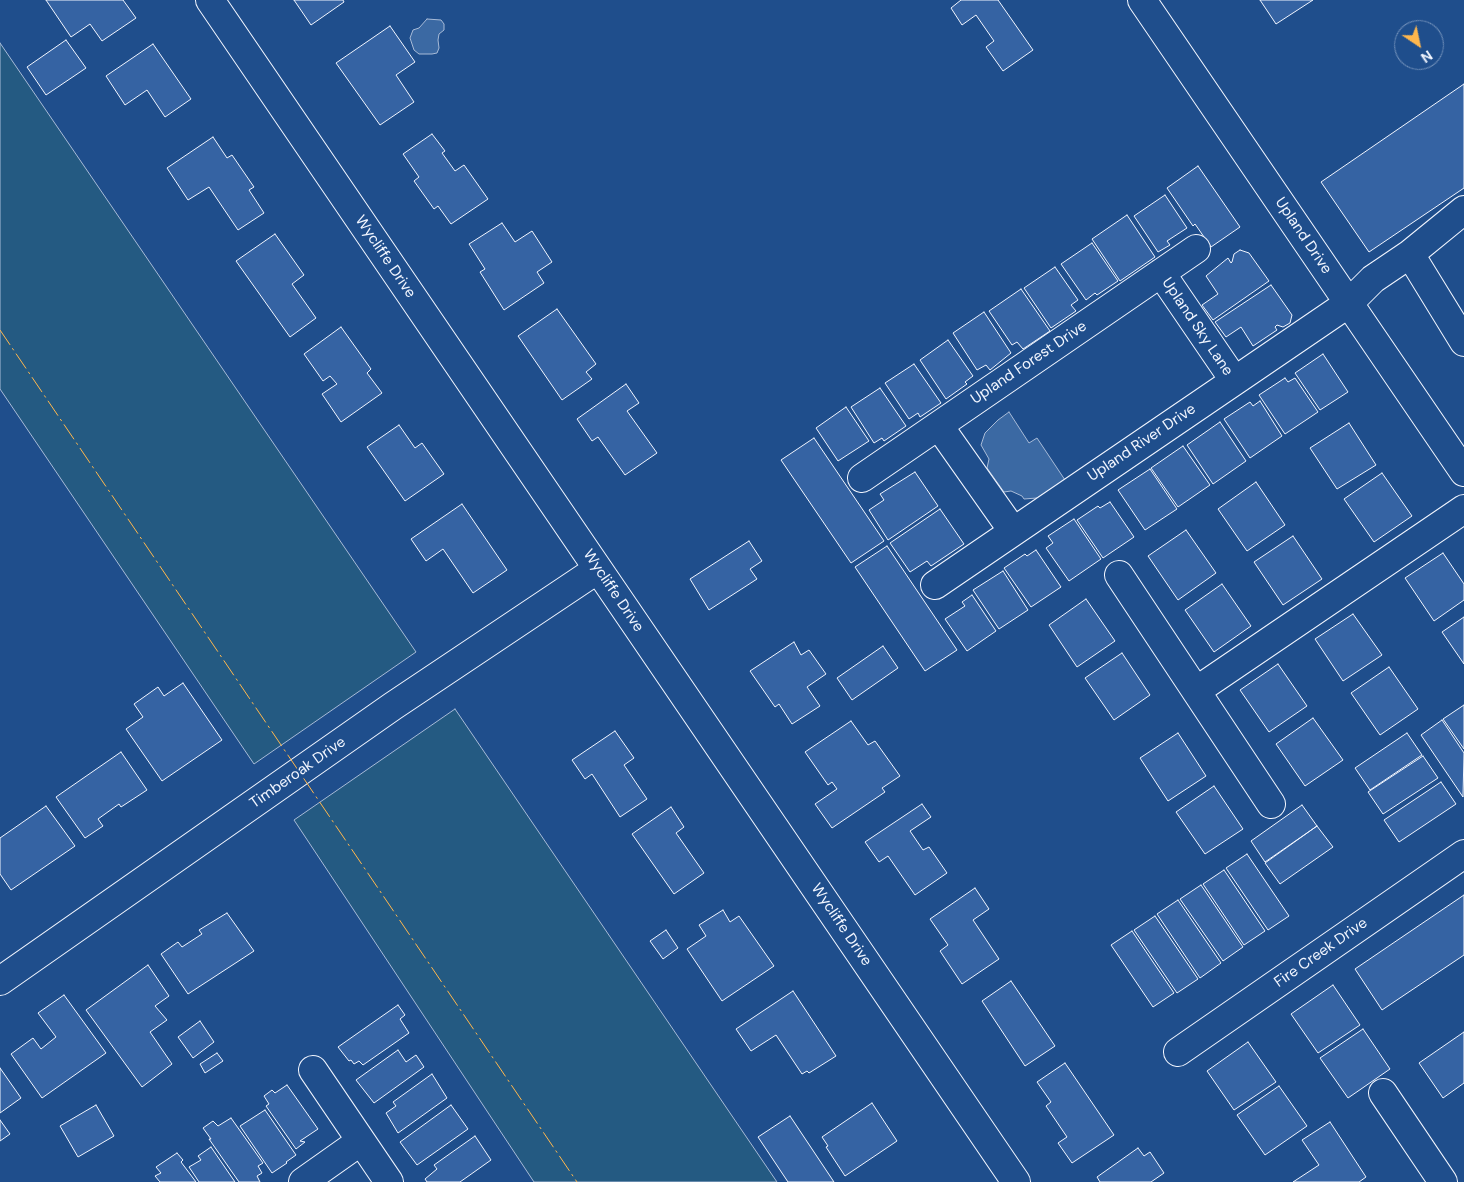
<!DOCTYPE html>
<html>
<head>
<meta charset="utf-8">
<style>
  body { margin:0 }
  #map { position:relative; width:1464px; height:1182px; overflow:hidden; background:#1f4e8c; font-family:"DM Sans",sans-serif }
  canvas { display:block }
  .north { position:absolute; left:1394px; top:20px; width:50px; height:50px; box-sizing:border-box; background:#1f4e8c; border:1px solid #7391ba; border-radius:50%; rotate:146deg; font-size:14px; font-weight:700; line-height:20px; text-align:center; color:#f2f6ff }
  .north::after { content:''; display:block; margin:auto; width:18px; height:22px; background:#ffb74d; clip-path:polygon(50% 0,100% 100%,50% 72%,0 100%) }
</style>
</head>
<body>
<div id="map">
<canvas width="1464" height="1182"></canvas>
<div class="north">N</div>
</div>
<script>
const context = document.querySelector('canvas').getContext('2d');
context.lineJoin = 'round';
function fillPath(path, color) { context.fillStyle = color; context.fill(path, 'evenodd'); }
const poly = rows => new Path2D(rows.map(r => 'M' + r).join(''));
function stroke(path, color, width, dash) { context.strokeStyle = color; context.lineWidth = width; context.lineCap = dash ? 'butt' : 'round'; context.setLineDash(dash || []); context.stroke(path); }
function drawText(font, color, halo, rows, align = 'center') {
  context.font = font + ' "DM Sans",sans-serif'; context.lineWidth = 4; context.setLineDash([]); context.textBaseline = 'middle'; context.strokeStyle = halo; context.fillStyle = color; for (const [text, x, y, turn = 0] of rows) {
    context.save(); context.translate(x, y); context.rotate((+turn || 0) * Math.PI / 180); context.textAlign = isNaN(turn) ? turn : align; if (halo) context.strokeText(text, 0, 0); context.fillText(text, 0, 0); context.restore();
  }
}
const green = poly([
  [0,43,416,652,254,764,0,389,0,43],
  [455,709,777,1182,534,1182,294,820,455,709]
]);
const water = poly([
  [427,19,441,20,444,24,444,30,439,34,438,40,439,48,437,53,432,54,419,54,414,50,410,38,413,30,419,28,427,19],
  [1009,412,1029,443,1037,438,1065,480,1037,498,1024,499,1022,496,1011,491,1004,492,987,468,989,459,981,445,985,433,998,420,1009,412]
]);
const building = poly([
  [46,0,123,0,136,18,102,41,90,24,71,37,46,0],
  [294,0,343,0,344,2,311,25,294,0],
  [961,0,998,0,1033,50,1003,71,986,47,994,41,976,15,962,25,951,8,961,0],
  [1260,0,1313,0,1276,24,1260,0],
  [390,26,415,62,396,75,414,102,380,125,336,63,390,26],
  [66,40,86,68,46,95,27,67,66,40],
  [153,44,191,99,165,117,147,90,125,105,106,76,153,44],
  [1464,84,1464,188,1369,252,1321,182,1464,84],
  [432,134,445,151,442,153,455,171,464,165,488,199,451,224,438,206,434,209,414,181,419,177,403,154,432,134],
  [213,137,227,158,232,155,254,187,249,190,264,213,238,230,209,187,188,200,167,168,213,137],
  [1198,166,1240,227,1211,247,1195,224,1193,226,1167,188,1198,166],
  [1165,195,1187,228,1167,241,1170,245,1158,252,1134,216,1165,195],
  [1127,215,1155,257,1120,281,1092,239,1127,215],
  [502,223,515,242,532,231,552,262,537,272,544,283,504,310,480,272,485,269,469,244,502,223],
  [275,234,304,275,292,284,316,318,290,337,236,261,275,234],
  [1092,243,1118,281,1097,295,1095,293,1086,300,1061,264,1092,243],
  [1240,250,1249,253,1269,281,1213,320,1202,305,1218,294,1206,276,1228,258,1231,263,1232,262,1234,254,1240,250],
  [1055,267,1078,300,1071,305,1076,311,1051,328,1024,288,1055,267],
  [1271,285,1292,315,1290,323,1283,327,1277,325,1275,327,1277,330,1253,346,1241,327,1226,337,1215,322,1271,285],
  [1021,289,1050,331,1023,349,1017,342,1012,345,989,311,1021,289],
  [557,309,596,364,586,372,592,379,562,400,518,336,557,309],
  [984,312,1011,353,990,370,986,365,977,370,953,333,984,312],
  [341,327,371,369,367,373,382,393,341,422,322,394,337,384,330,376,323,381,304,354,341,327],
  [948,340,973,376,965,382,967,384,946,399,920,360,948,340],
  [1323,354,1348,392,1320,410,1295,373,1323,354],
  [914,364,941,403,920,417,918,413,909,419,885,383,914,364],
  [1285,378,1288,382,1295,378,1318,412,1285,434,1259,395,1285,378],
  [626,384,639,403,627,411,657,453,625,475,598,437,592,441,577,419,626,384],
  [880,388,906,426,884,441,882,438,874,443,851,407,880,388],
  [1260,401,1282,436,1250,458,1224,419,1250,402,1253,406,1260,401],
  [846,407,869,441,838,461,816,428,846,407],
  [1220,422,1246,461,1213,484,1187,445,1220,422],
  [1349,423,1376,465,1337,489,1310,448,1349,423],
  [399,425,415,448,422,443,444,474,405,501,367,447,399,425],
  [814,438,884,541,851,563,781,460,814,438],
  [1183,446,1210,485,1178,507,1151,468,1183,446],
  [1150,469,1177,509,1145,530,1118,490,1150,469],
  [915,472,938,506,888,540,869,510,884,500,880,494,915,472],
  [1382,473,1412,516,1374,542,1344,499,1382,473],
  [1256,482,1285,525,1247,551,1218,509,1256,482],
  [1110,502,1134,537,1103,558,1077,520,1098,506,1100,508,1110,502],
  [462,504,507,570,473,593,443,549,426,561,411,539,462,504],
  [940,509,964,544,931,566,927,561,910,572,890,543,940,509],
  [1074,519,1101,559,1069,581,1046,548,1053,543,1048,536,1074,519],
  [1186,530,1216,573,1178,600,1148,556,1186,530],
  [1293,536,1322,579,1283,605,1254,562,1293,536],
  [749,541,762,561,750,569,757,579,709,610,690,579,749,541],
  [887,546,957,650,925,671,855,567,887,546],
  [1036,550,1061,587,1031,607,1004,568,1025,554,1027,556,1036,550],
  [1443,553,1464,584,1464,600,1434,621,1405,578,1443,553],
  [1003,571,1028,610,999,629,973,590,1003,571],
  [1222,584,1251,626,1214,652,1185,610,1222,584],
  [972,595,996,631,967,651,945,619,965,606,962,602,972,595],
  [1086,599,1115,641,1077,667,1049,625,1086,599],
  [1353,614,1382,655,1343,681,1315,639,1353,614],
  [1464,617,1464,664,1442,632,1464,617],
  [794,642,801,655,809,650,826,674,807,687,820,706,792,724,779,704,775,707,750,671,794,642],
  [883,646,898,668,852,700,837,678,883,646],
  [1122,653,1150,695,1114,720,1085,678,1122,653],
  [1278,664,1307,706,1269,732,1240,690,1278,664],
  [1389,667,1418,709,1380,735,1351,693,1389,667],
  [183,683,222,740,162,781,126,729,143,717,134,704,158,687,164,696,183,683],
  [1464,705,1464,749,1443,719,1464,705],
  [1313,718,1343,760,1305,786,1276,744,1313,718],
  [1442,720,1464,753,1463,797,1421,735,1442,720],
  [851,721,868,745,875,741,900,776,882,788,885,792,832,828,815,804,837,789,832,782,828,785,805,752,851,721],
  [615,731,634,758,624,765,647,799,620,817,592,774,585,779,572,760,615,731],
  [1178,733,1206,776,1168,801,1140,758,1178,733],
  [1407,733,1422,755,1370,790,1355,768,1407,733],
  [121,752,147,790,121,807,119,804,98,819,103,826,85,838,56,797,121,752],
  [1423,756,1438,778,1383,814,1368,792,1423,756],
  [1441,782,1456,804,1399,842,1384,820,1441,782],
  [1214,786,1243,829,1205,854,1176,812,1214,786],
  [922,804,931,817,910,831,923,850,929,847,947,873,915,895,888,856,879,862,865,842,922,804],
  [1302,805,1317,826,1265,862,1251,841,1302,805],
  [46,806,75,846,11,890,0,874,0,838,46,806],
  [671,807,684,827,676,833,704,873,674,894,632,834,671,807],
  [1317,826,1333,847,1280,884,1265,863,1317,826],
  [1247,854,1289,916,1268,930,1226,868,1247,854],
  [1224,870,1265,931,1244,945,1203,884,1224,870],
  [1201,885,1243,947,1223,961,1180,899,1201,885],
  [975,888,989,909,973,920,999,959,962,984,940,951,948,945,930,919,975,888],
  [1464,895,1464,955,1382,1010,1355,969,1464,895],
  [1178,900,1221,963,1200,978,1157,914,1178,900],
  [723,910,730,922,739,916,774,966,722,1001,687,949,706,936,699,925,723,910],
  [227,913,254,951,188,994,161,954,178,942,182,947,202,934,199,930,227,913],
  [1155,916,1198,979,1177,993,1134,930,1155,916],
  [666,930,678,948,663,959,650,941,666,930],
  [1132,931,1174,993,1153,1007,1111,945,1132,931],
  [148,965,169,996,155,1006,167,1020,150,1032,172,1064,142,1087,86,1010,148,965],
  [1011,981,1055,1046,1025,1066,982,1001,1011,981],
  [1333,985,1360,1025,1318,1053,1291,1014,1333,985],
  [793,991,836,1056,809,1073,807,1071,802,1074,776,1035,751,1051,736,1029,793,991],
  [64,995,106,1053,42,1098,11,1054,33,1038,41,1049,56,1037,38,1013,64,995],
  [398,1005,405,1015,400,1019,409,1033,363,1065,359,1061,354,1064,351,1060,349,1061,338,1047,398,1005],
  [200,1021,214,1042,193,1058,178,1037,200,1021],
  [1363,1029,1390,1069,1348,1098,1320,1058,1363,1029],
  [1464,1032,1464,1083,1443,1098,1419,1063,1464,1032],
  [1248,1042,1276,1082,1234,1110,1207,1071,1248,1042],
  [398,1050,406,1062,416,1055,424,1067,374,1103,356,1080,398,1050],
  [217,1053,223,1061,205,1073,200,1064,217,1053],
  [1065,1063,1114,1135,1072,1163,1058,1143,1067,1137,1046,1106,1051,1102,1037,1082,1065,1063],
  [0,1068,21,1098,0,1113,0,1068],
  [432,1074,447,1098,398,1133,386,1113,396,1106,393,1102,432,1074],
  [287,1085,318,1129,300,1141,305,1142,296,1149,266,1106,269,1104,264,1096,272,1090,275,1093,287,1085],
  [1279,1086,1307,1126,1265,1155,1237,1115,1279,1086],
  [872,1103,897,1141,845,1176,826,1147,828,1146,822,1137,872,1103],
  [96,1105,114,1136,78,1157,60,1126,96,1105],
  [451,1105,468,1129,417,1165,400,1142,451,1105],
  [265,1110,296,1155,286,1162,287,1163,272,1173,240,1126,265,1110],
  [790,1116,834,1182,788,1182,758,1137,790,1116],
  [231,1118,263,1163,258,1166,262,1173,257,1176,260,1182,239,1182,209,1139,211,1139,203,1128,213,1121,218,1126,231,1118],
  [0,1120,10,1134,0,1141,0,1120],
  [1330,1122,1366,1177,1359,1182,1293,1182,1319,1165,1302,1140,1330,1122],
  [475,1136,491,1160,460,1182,427,1182,425,1179,437,1169,434,1165,475,1136],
  [211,1147,235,1182,199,1182,189,1167,201,1160,198,1156,211,1147],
  [1138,1148,1144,1156,1150,1152,1164,1173,1151,1182,1100,1182,1097,1177,1138,1148],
  [177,1153,183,1160,181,1162,196,1182,160,1182,155,1176,161,1173,156,1167,177,1153]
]);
const minor = poly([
  [210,0,1016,1182],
  [1142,0,1464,472],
  [1410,254,1464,210],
  [1161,273,1234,380],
  [939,426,1013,531],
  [862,478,1196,249],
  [1119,575,1271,804],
  [935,585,1349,303,1373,279,1410,254,1464,342],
  [1196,691,1464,509],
  [0,981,393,706,598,569],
  [1178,1052,1464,854],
  [313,1070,389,1182],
  [1383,1093,1443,1182],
  [303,1182,361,1141]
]);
const power = poly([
  [0,330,577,1182]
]);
const streetNames = [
  ["Upland Drive",1303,236,56],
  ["Wycliffe Drive",385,257,56],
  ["Upland Sky Lane",1197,327,56],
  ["Upland Forest Drive",1029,363,-34],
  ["Upland River Drive",1142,443,-34],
  ["Wycliffe Drive",613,591,56],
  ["Timberoak Drive",298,773,-35],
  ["Wycliffe Drive",841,925,56],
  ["Fire Creek Drive",1321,953,-35]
];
fillPath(green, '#245a82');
stroke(green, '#a8bbd7', 1);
fillPath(water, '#3b69a3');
stroke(water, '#a8bbd7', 1);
fillPath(building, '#3563a3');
stroke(building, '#f2f6ff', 1);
stroke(minor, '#f2f6ff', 30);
stroke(minor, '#1f4e8c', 28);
stroke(power, '#ffb74d', 1, [18, 4, 2.5, 4]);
drawText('15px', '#f2f6ff', '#1f4e8c', streetNames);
</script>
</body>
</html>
